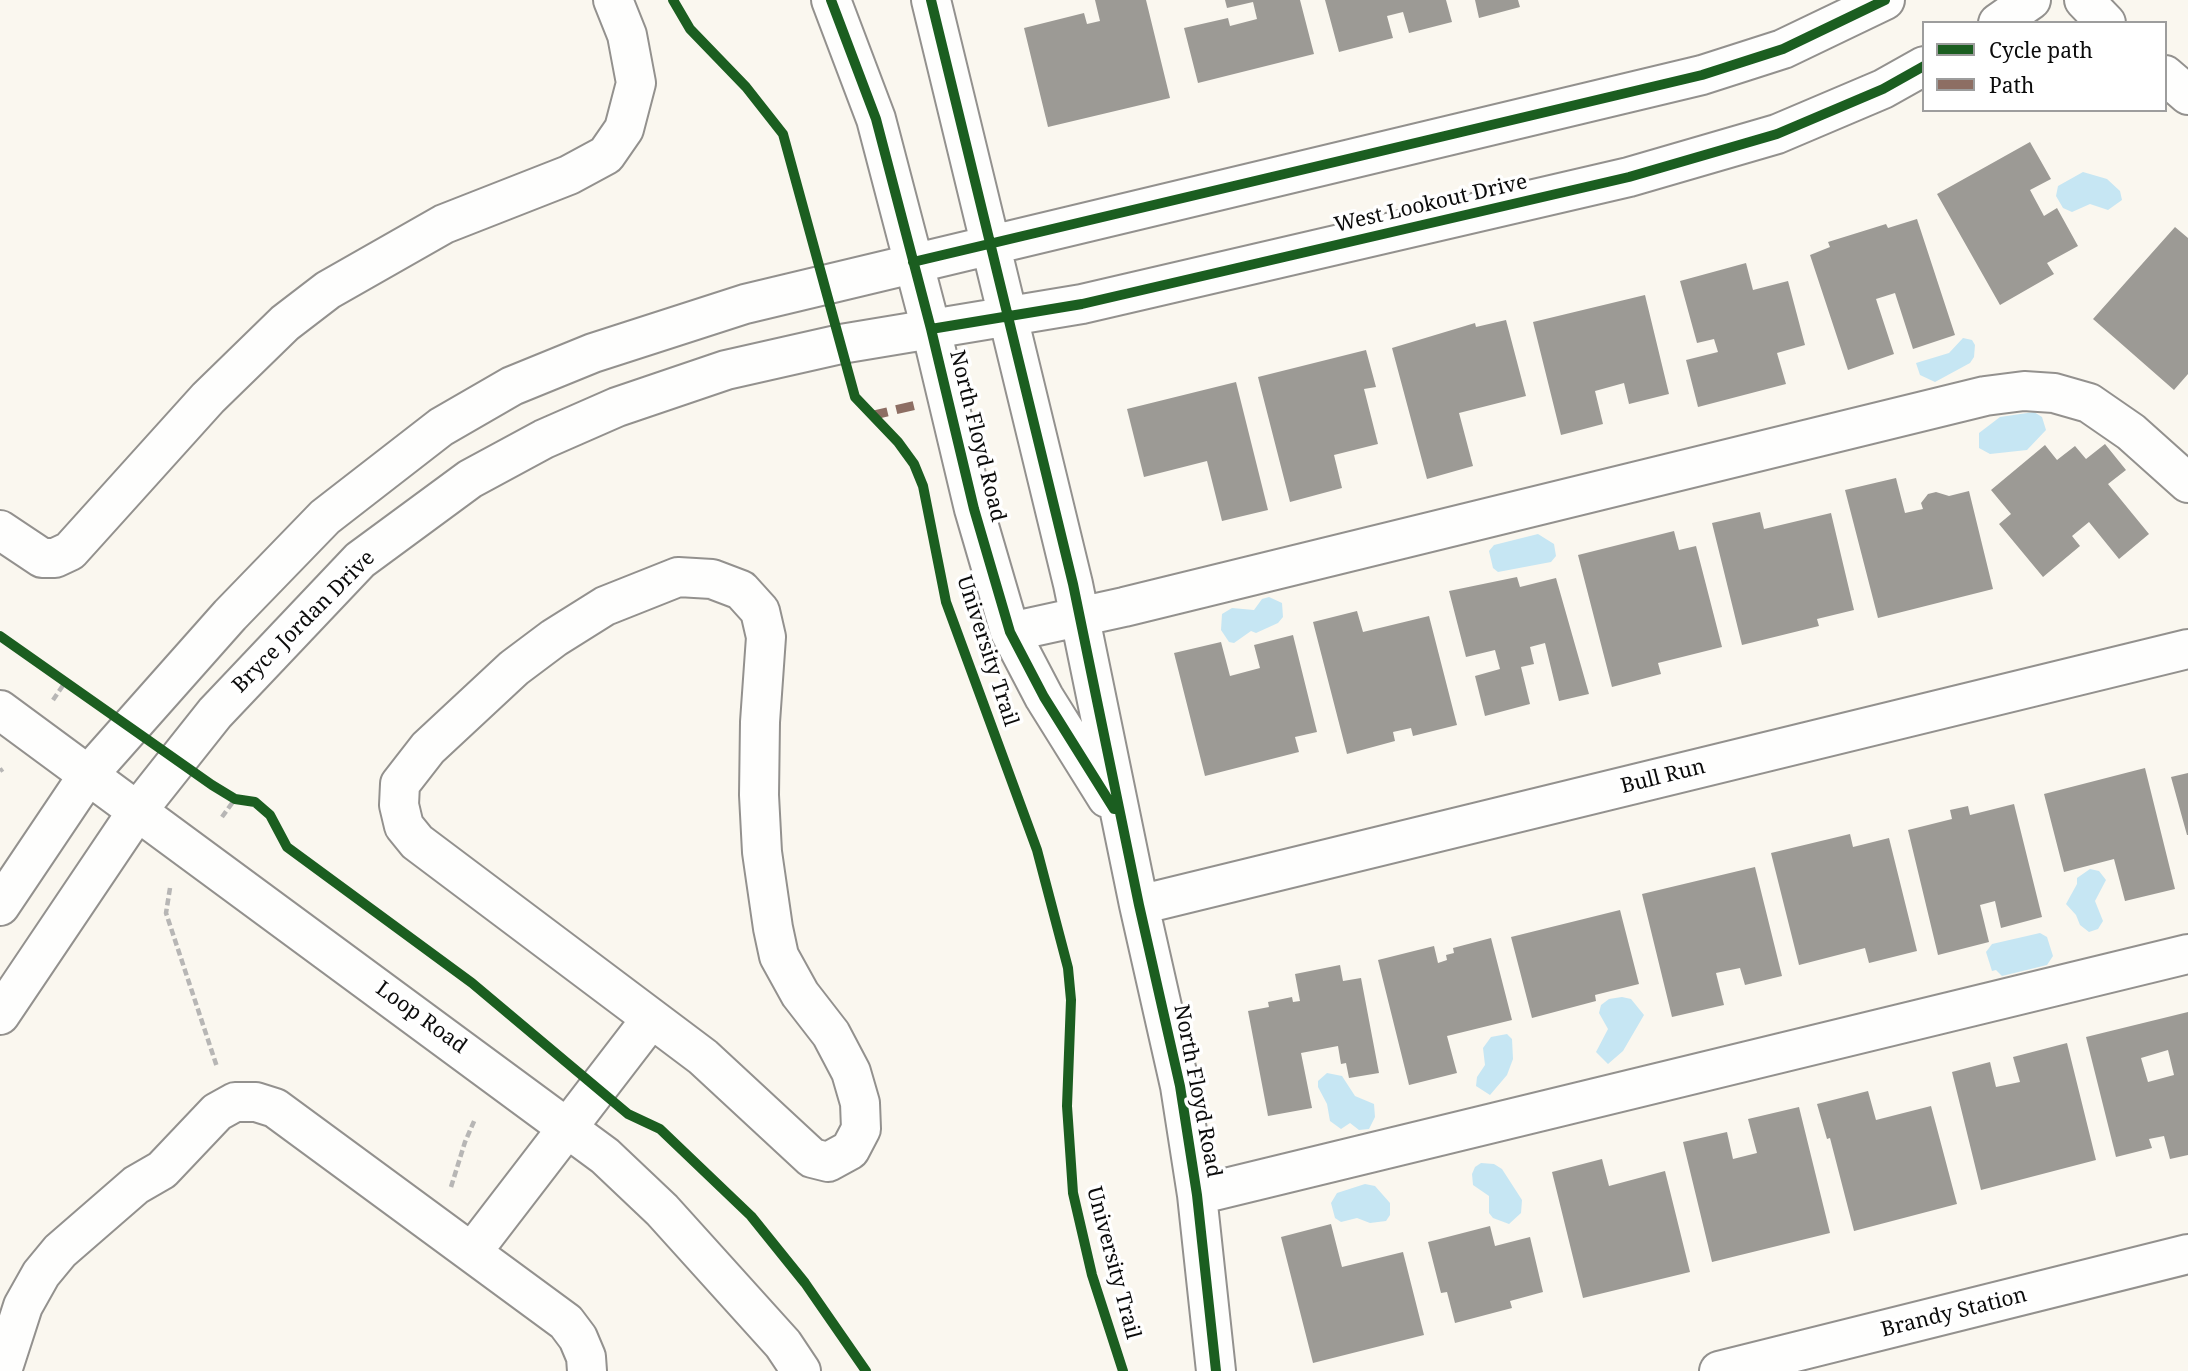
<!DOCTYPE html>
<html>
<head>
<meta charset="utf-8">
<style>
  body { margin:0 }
  #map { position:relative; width:2188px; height:1371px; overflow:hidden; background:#faf7ef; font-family:"Noto Serif",serif }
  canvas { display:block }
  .legend { position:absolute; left:1922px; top:21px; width:245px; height:91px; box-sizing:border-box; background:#fff; border:2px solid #9d9d9d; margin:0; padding:9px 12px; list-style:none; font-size:21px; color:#0b0b0b }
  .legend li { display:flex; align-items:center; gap:14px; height:35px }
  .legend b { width:35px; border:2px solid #9d9d9d }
</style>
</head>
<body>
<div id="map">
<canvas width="2188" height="1371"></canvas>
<ul class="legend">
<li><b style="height:9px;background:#1b5e20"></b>Cycle path</li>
<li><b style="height:9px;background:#8d6e63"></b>Path</li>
</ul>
</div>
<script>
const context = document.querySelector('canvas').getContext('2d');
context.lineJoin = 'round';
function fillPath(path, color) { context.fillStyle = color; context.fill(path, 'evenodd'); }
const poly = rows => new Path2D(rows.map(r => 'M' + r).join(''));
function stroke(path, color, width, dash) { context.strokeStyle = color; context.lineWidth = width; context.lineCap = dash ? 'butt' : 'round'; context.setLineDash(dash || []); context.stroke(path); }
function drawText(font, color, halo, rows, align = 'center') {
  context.font = font + ' "Noto Serif",serif'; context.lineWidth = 7; context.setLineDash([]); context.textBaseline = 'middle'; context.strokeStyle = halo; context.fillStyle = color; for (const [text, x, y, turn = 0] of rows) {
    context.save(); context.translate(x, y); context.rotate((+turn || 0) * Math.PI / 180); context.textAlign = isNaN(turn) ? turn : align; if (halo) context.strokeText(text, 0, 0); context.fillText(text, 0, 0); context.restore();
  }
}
const water = poly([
  [2083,172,2107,179,2120,191,2122,200,2108,210,2090,204,2072,212,2063,208,2056,196,2058,186],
  [1963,338,1972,340,1975,345,1974,357,1970,363,1935,382,1920,375,1916,363,1949,353],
  [2034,412,2042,417,2046,430,2027,450,1990,454,1979,448,1979,433,2000,417],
  [1538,534,1554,544,1556,556,1551,562,1498,572,1493,568,1489,551,1494,545],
  [1269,597,1282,603,1283,617,1278,623,1256,633,1251,631,1234,643,1229,642,1221,630,1222,614,1232,608,1254,610,1262,599],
  [2090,869,2099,871,2106,880,2095,901,2103,921,2098,929,2089,932,2080,925,2076,915,2066,904,2077,884,2077,878],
  [2040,933,2047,937,2053,956,2047,965,2002,976,1996,970,1992,971,1986,952,1992,944],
  [1622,997,1631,999,1644,1015,1623,1051,1608,1064,1596,1052,1608,1029,1599,1013,1601,1005,1609,999],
  [1507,1034,1512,1039,1513,1059,1507,1075,1490,1095,1476,1086,1477,1077,1485,1065,1483,1048,1491,1037],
  [1327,1073,1342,1076,1355,1096,1374,1104,1375,1117,1369,1129,1359,1130,1350,1123,1341,1129,1330,1121,1327,1104,1318,1087,1318,1081],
  [1481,1163,1494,1164,1502,1169,1522,1200,1521,1213,1509,1224,1493,1218,1489,1213,1489,1196,1473,1185,1472,1174,1475,1167],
  [1365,1184,1375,1186,1390,1203,1390,1215,1386,1221,1370,1223,1357,1218,1341,1222,1335,1218,1331,1203,1337,1193]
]);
const building = poly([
  [1095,0,1146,0,1170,98,1048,127,1024,28,1084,13,1087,24,1100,21],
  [1225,0,1300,0,1314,54,1198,83,1184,28,1228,18,1230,26,1257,19,1253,2,1227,8],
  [1325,0,1446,0,1452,22,1409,33,1403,12,1387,16,1393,38,1339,52],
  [1475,0,1518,0,1520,7,1479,18],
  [2030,142,2051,179,2030,190,2044,216,2057,208,2078,246,2047,263,2054,274,2000,305,1937,194],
  [1917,219,1955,335,1913,349,1895,293,1876,299,1894,354,1848,370,1810,255,1830,247,1828,242,1886,224,1888,228],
  [2175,227,2188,238,2188,374,2174,390,2093,319],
  [1746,263,1753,290,1788,281,1805,345,1777,353,1786,384,1698,407,1686,360,1718,352,1714,339,1697,343,1680,281],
  [1645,295,1669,394,1629,404,1624,383,1595,391,1603,424,1561,435,1533,322],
  [1506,320,1526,396,1459,413,1473,466,1427,479,1392,348,1475,323,1476,327],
  [1366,350,1376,387,1364,389,1378,444,1334,455,1342,488,1290,502,1258,377],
  [1236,382,1268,510,1222,521,1207,461,1144,477,1127,409],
  [2105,444,2126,470,2108,484,2149,534,2119,559,2089,522,2072,536,2080,546,2043,577,1999,524,2011,514,1991,490,2045,445,2057,460,2075,446,2086,459],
  [1896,478,1905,513,1923,509,1921,503,1928,494,1936,492,1949,496,1969,491,1993,589,1878,618,1845,490],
  [1760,512,1764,529,1831,513,1854,610,1817,619,1819,626,1742,645,1712,523],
  [1674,531,1679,550,1696,546,1722,647,1658,663,1661,674,1612,687,1578,555],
  [1517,577,1520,587,1556,578,1589,694,1559,701,1545,643,1530,647,1534,664,1521,667,1530,704,1485,716,1475,676,1500,669,1495,650,1466,657,1449,591],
  [1357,611,1363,632,1429,616,1457,725,1413,736,1411,728,1393,732,1395,741,1347,754,1313,622],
  [1293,635,1317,732,1295,737,1299,752,1205,776,1174,653,1221,642,1230,676,1260,668,1254,645],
  [2145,768,2175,889,2125,901,2114,859,2064,872,2044,794],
  [2188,773,2188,835,2187,835,2171,777],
  [2014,804,2042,917,2001,928,1995,901,1980,905,1989,942,1938,955,1908,830,1952,819,1950,810,1968,806,1970,815],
  [1850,834,1853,847,1889,838,1917,951,1869,963,1865,948,1799,965,1771,853],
  [1755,867,1782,976,1745,985,1740,968,1716,973,1724,1005,1672,1017,1642,894],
  [1620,910,1639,984,1595,995,1596,1001,1532,1018,1511,937],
  [1491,938,1512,1020,1447,1036,1457,1073,1409,1085,1378,960,1434,946,1438,963,1447,960,1446,955,1454,953,1453,948],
  [1340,965,1343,981,1361,978,1379,1073,1349,1078,1346,1063,1341,1064,1338,1046,1301,1053,1312,1108,1268,1116,1248,1011,1269,1007,1268,1002,1292,997,1293,1002,1300,1001,1295,974],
  [2188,1012,2188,1155,2170,1159,2164,1136,2149,1139,2152,1148,2116,1157,2086,1037],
  [2168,1050,2174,1075,2148,1082,2141,1058],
  [2067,1043,2096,1160,1981,1190,1952,1072,1990,1062,1996,1087,2020,1082,2013,1057],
  [1868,1091,1876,1120,1931,1106,1957,1204,1854,1231,1830,1138,1827,1139,1817,1104],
  [1799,1107,1830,1233,1712,1262,1683,1142,1727,1132,1733,1159,1757,1153,1748,1119],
  [1602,1159,1609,1186,1665,1171,1690,1272,1583,1298,1552,1172],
  [1331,1224,1342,1267,1403,1252,1424,1335,1313,1363,1281,1237],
  [1490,1226,1495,1246,1530,1237,1543,1292,1510,1301,1512,1308,1455,1323,1447,1292,1441,1293,1428,1242]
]);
const path = poly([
  [53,700,64,684],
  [0,771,3,769],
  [222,817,235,799],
  [170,888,166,913,217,1067],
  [451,1187,465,1142,475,1119]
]);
const minor = poly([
  [831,0,876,119,931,329,974,509,1010,632,1044,697,1107,798],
  [931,0,1073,584,1139,905,1180,1086,1197,1195,1216,1371],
  [2084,0,2106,23],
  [1998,23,2031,0],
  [2165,75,2188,95],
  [0,530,42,558,55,558,70,551,208,398,285,323,328,290,444,224,569,175,606,155,624,129,636,83,627,35,613,0],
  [678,577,712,579,741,590,760,611,766,637,760,722,759,795,762,852,773,928,779,956,800,994,831,1034,851,1072,860,1103,861,1129,850,1150,828,1162,812,1158,703,1057,417,842,404,826,399,805,400,784,428,748,514,668,554,638,605,606,678,577],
  [1010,632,1124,607,1985,396,2024,391,2054,393,2089,403,2131,432,2188,483],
  [0,710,605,1156,662,1210,783,1344,801,1371],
  [1139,905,2188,649],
  [0,906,88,775,230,615,325,517,441,427,512,386,593,353,745,304,1702,75,1783,49,1885,0],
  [0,1015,138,810,215,713,360,560,470,479,544,439,617,407,726,370,841,344,1082,304,1629,177,1777,134,1883,89,1924,66],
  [1197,1195,2188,954],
  [472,1252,651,1019],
  [2,1371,23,1306,41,1274,60,1251,136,1185,162,1170,217,1112,235,1102,256,1102,275,1108,566,1322,578,1338,586,1357,587,1371],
  [1719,1371,2188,1254]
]);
const quiet = poly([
  [870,416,916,405]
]);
const cycleway = poly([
  [673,0,690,29,746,87,783,134,855,397,898,442,914,464,923,486,946,602,1037,850,1068,968,1071,1000,1067,1106,1073,1193,1092,1275,1123,1371],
  [831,0,876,119,931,329,974,509,1010,632,1044,697,1114,809],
  [931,0,1073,584,1139,905,1180,1086,1197,1195,1216,1371],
  [913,262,1702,75,1783,49,1885,0],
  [931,329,1082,304,1629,177,1777,134,1883,89,1924,66],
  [0,636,212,785,235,799,255,802,270,815,287,847,472,983,628,1114,660,1129,751,1216,805,1283,866,1371]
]);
const streetNames = [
  ["West Lookout Drive",1431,204,-13],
  ["North Floyd Road",977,436,76],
  ["Bryce Jordan Drive",304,622,-45],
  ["University Trail",987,651,72],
  ["Bull Run",1663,777,-14],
  ["Loop Road",421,1018,36],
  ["North Floyd Road",1197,1091,79],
  ["University Trail",1113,1263,75],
  ["Brandy Station",1954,1313,-14]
];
fillPath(water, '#c6e6f3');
fillPath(building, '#9c9a95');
stroke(minor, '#93918e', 42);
stroke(path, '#b7b6b5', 4.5, [7, 3.5]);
stroke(minor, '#fefefd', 38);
stroke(quiet, '#8d6e63', 9, [18, 9]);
stroke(cycleway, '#1b5e20', 10);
drawText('21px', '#0b0b0b', '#fff', streetNames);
</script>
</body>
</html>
